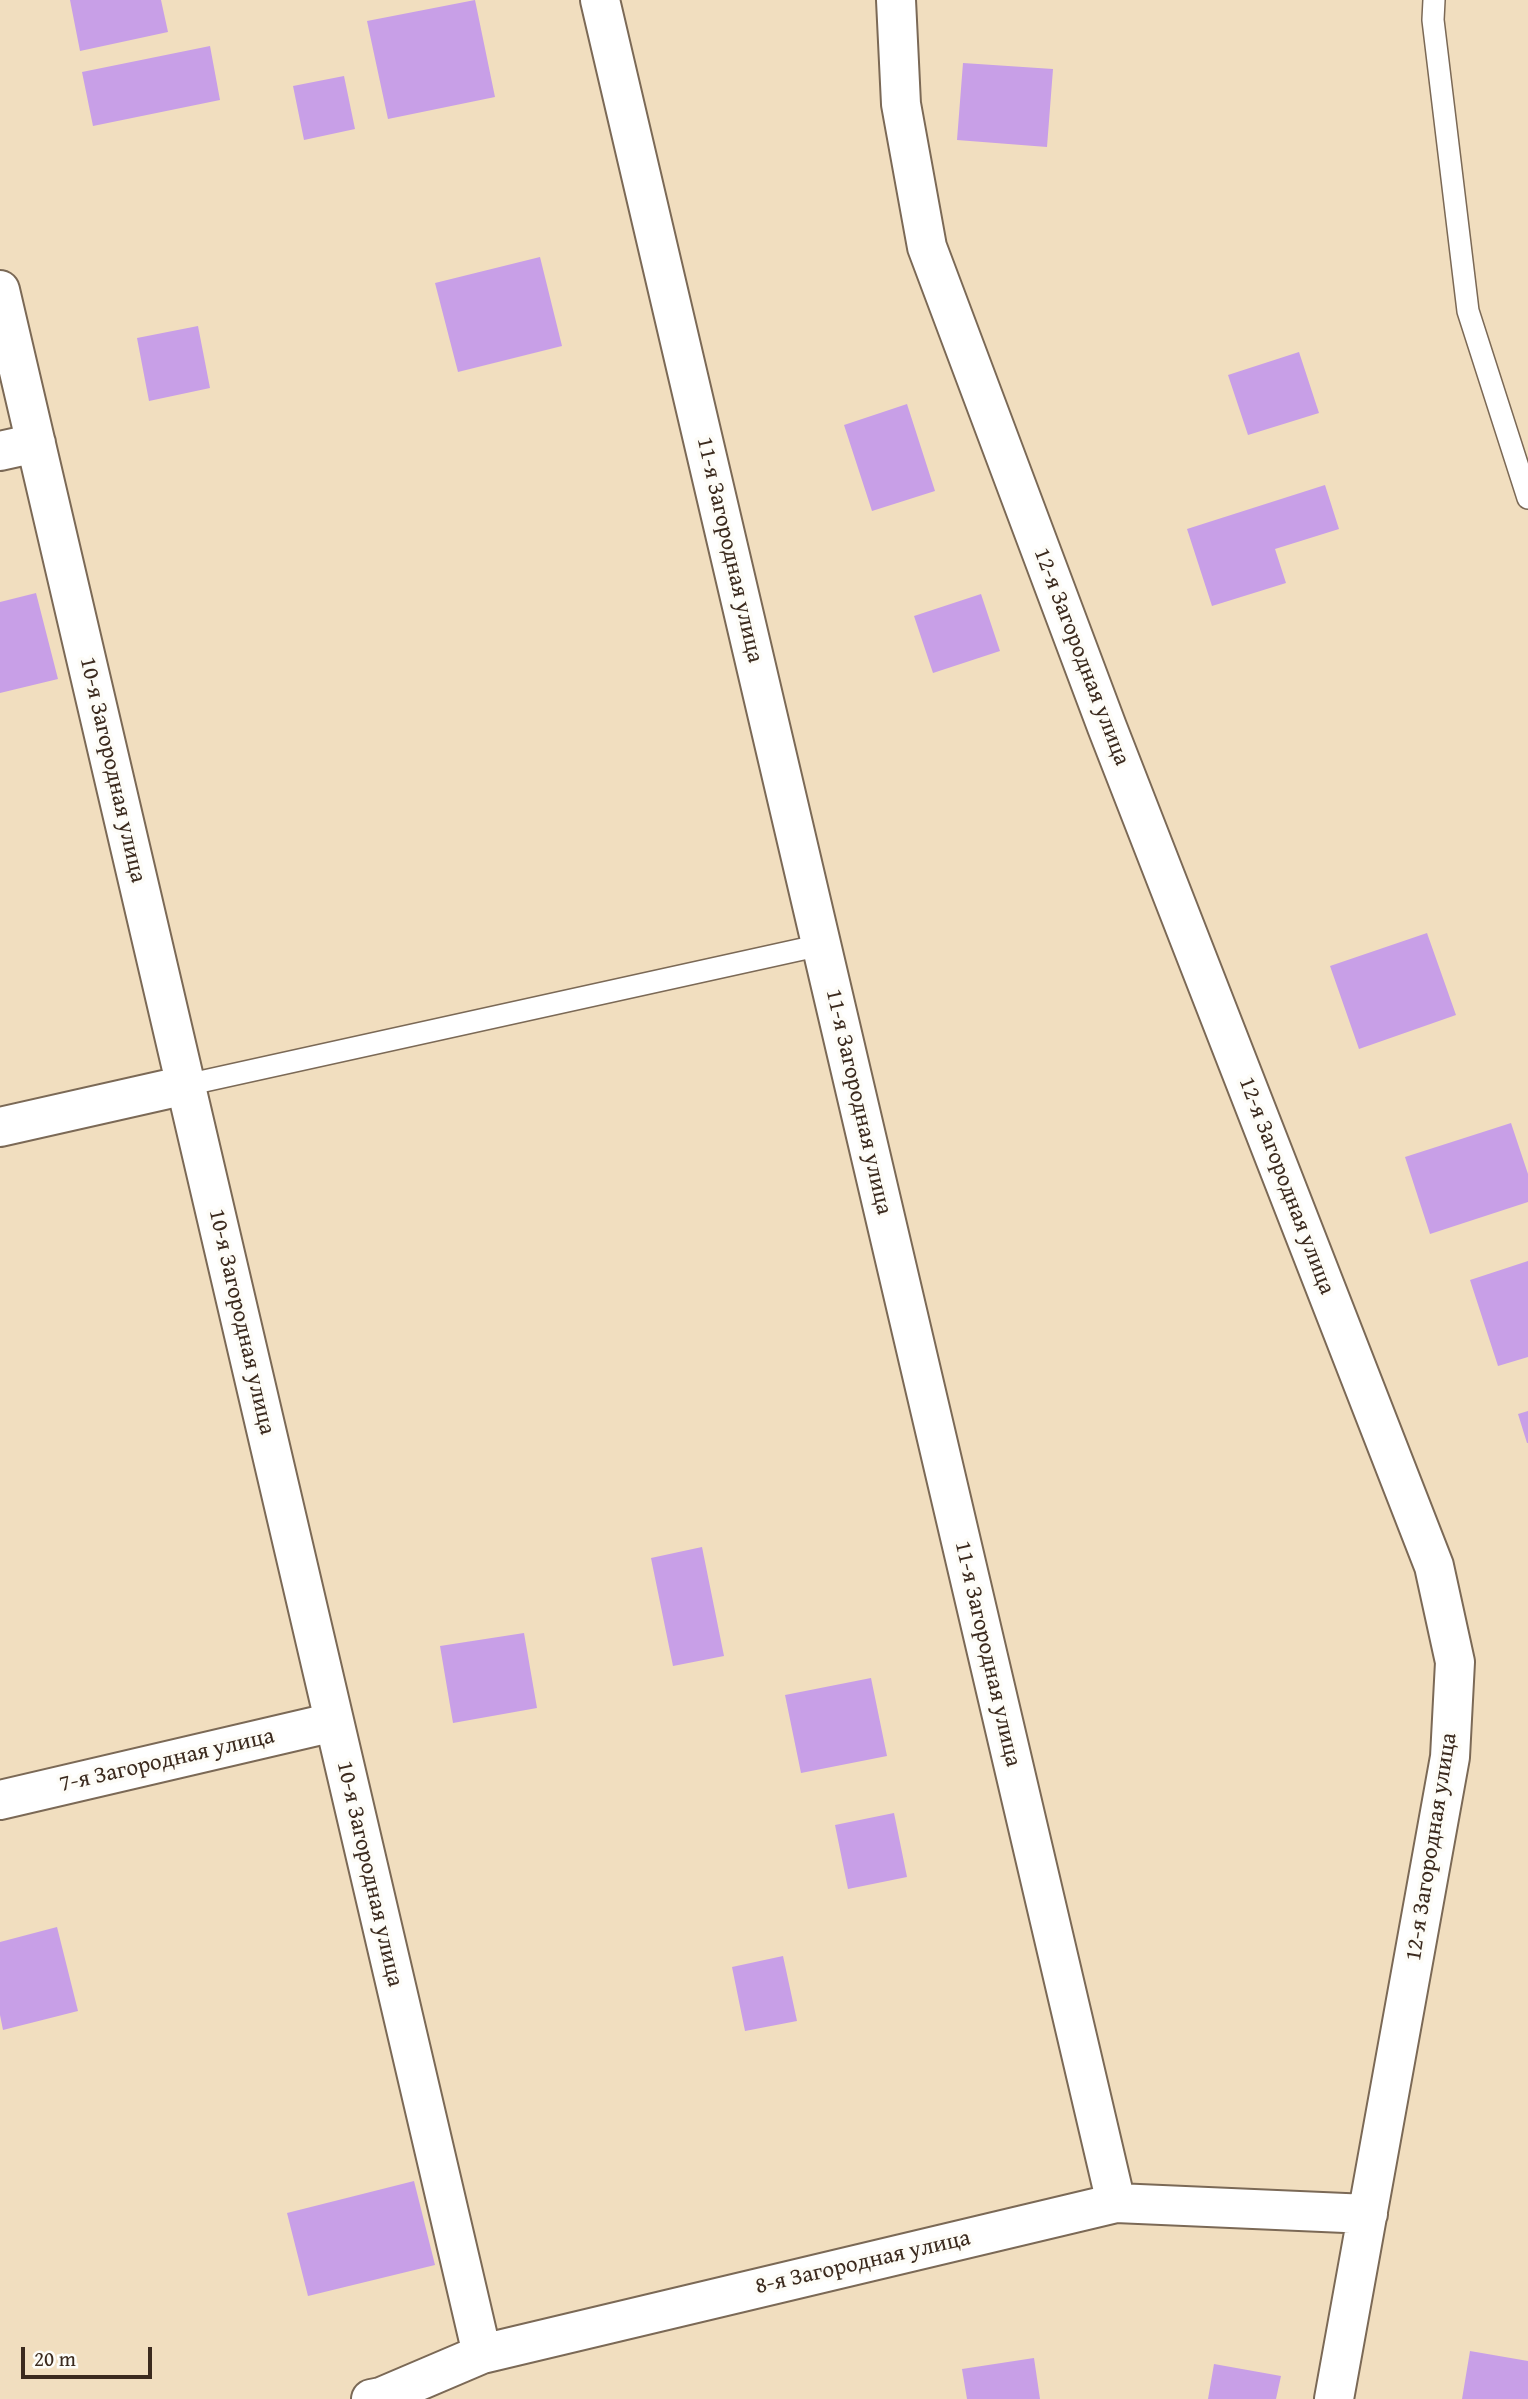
<!DOCTYPE html>
<html>
<head>
<meta charset="utf-8">
<style>
  body { margin:0 }
  #map { position:relative; width:1528px; height:2399px; overflow:hidden; background:#f1debf; font-family:"Gentium Book Plus",serif }
  canvas { display:block }
  .scale { position:absolute; left:21px; top:2347px; width:131px; height:32px; box-sizing:border-box; border:4px solid #3b2a1e; border-top:0; padding-left:9px; font-size:21px; line-height:24px; white-space:nowrap; color:#3b2a1e; -webkit-text-stroke:5px #fdfcf7; paint-order:stroke }
</style>
</head>
<body>
<div id="map">
<canvas width="1528" height="2399"></canvas>
<div class="scale">20 m</div>
</div>
<script>
const context = document.querySelector('canvas').getContext('2d');
context.lineJoin = 'round';
function fillPath(path, color) { context.fillStyle = color; context.fill(path, 'evenodd'); }
const poly = rows => new Path2D(rows.map(r => 'M' + r).join(''));
function stroke(path, color, width, dash) { context.strokeStyle = color; context.lineWidth = width; context.lineCap = dash ? 'butt' : 'round'; context.setLineDash(dash || []); context.stroke(path); }
function drawText(font, color, halo, rows, align = 'center') {
  context.font = font + ' "Gentium Book Plus",serif'; context.lineWidth = 7; context.setLineDash([]); context.textBaseline = 'middle'; context.strokeStyle = halo; context.fillStyle = color; for (const [text, x, y, turn = 0] of rows) {
    context.save(); context.translate(x, y); context.rotate((+turn || 0) * Math.PI / 180); context.textAlign = isNaN(turn) ? turn : align; if (halo) context.strokeText(text, 0, 0); context.fillText(text, 0, 0); context.restore();
  }
}
const building = poly([
  [70,0,161,0,168,32,80,51],
  [475,0,495,97,388,119,367,21],
  [210,46,220,100,93,126,82,72],
  [963,63,1053,69,1047,147,957,140],
  [344,76,355,129,304,140,293,86],
  [540,257,562,346,458,372,435,283],
  [198,326,210,388,149,401,137,338],
  [1299,352,1319,413,1248,435,1228,375],
  [907,404,935,491,872,511,844,425],
  [1325,485,1339,529,1275,549,1286,583,1212,606,1187,529],
  [36,593,58,679,0,693,0,602],
  [981,594,1000,651,933,673,914,616],
  [1427,933,1456,1015,1359,1049,1330,966],
  [1511,1123,1528,1174,1528,1202,1430,1234,1405,1157],
  [1528,1261,1528,1357,1498,1366,1470,1280],
  [1528,1411,1528,1443,1527,1443,1518,1414],
  [702,1547,724,1656,673,1666,651,1558],
  [524,1633,537,1708,453,1723,440,1646],
  [871,1678,887,1756,801,1773,785,1695],
  [894,1813,907,1877,848,1889,835,1825],
  [57,1927,78,2011,3,2030,0,2015,0,1942],
  [783,1956,797,2021,745,2031,732,1967],
  [414,2181,435,2265,308,2296,287,2213],
  [1470,2351,1528,2361,1528,2399,1462,2399],
  [1034,2358,1040,2399,967,2399,962,2369],
  [1214,2364,1281,2376,1276,2399,1208,2399]
]);
const lane = poly([
  [1434,0,1433,20,1468,311,1528,498],
  [186,1085,821,945]
]);
const street = poly([
  [600,0,1116,2203],
  [896,0,901,104,927,247,1107,727,1434,1566,1455,1662,1450,1757,1334,2399],
  [0,290,482,2354],
  [0,451,36,443],
  [0,1127,186,1085],
  [0,1800,334,1722],
  [371,2399,381,2397,482,2354,1116,2203,1368,2214]
]);
const streetNames = [
  ["11-я Загородная улица",729,550,77],
  ["12-я Загородная улица",1081,657,69],
  ["10-я Загородная улица",112,770,77],
  ["11-я Загородная улица",858,1102,77],
  ["12-я Загородная улица",1286,1186,69],
  ["10-я Загородная улица",241,1322,77],
  ["11-я Загородная улица",987,1654,77],
  ["7-я Загородная улица",167,1761,-13],
  ["12-я Загородная улица",1432,1847,-81],
  ["10-я Загородная улица",369,1874,77],
  ["8-я Загородная улица",863,2263,-13]
];
fillPath(building, '#c89fe7');
stroke(lane, '#7b6956', 24);
stroke(street, '#7b6956', 42);
stroke(lane, '#fff', 21);
stroke(street, '#fff', 38);
drawText('23px', '#3b2a1e', '#fdfcf7', streetNames);
</script>
</body>
</html>
